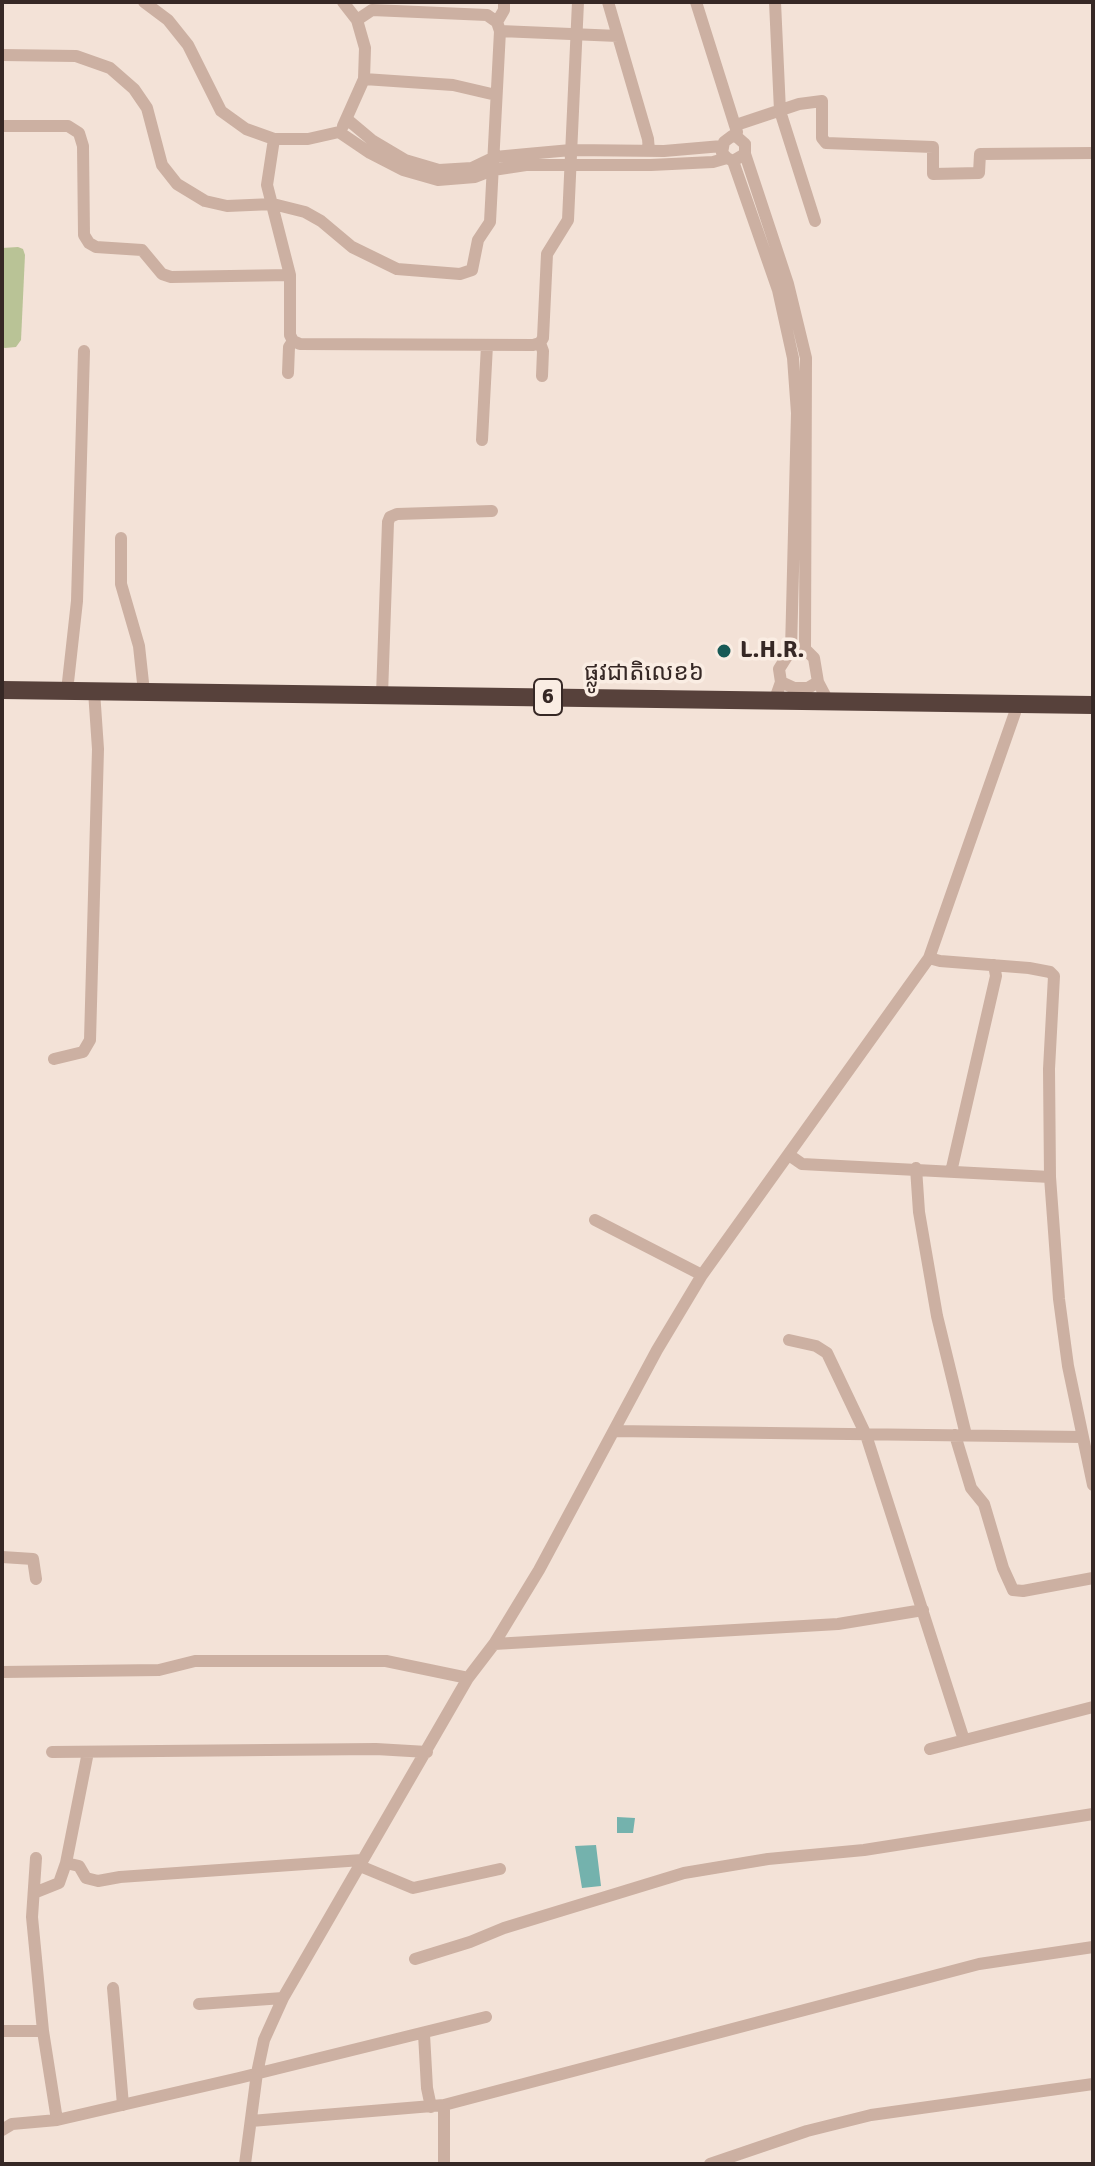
<!DOCTYPE html>
<html>
<head>
<meta charset="utf-8">
<style>
  body { margin:0 }
  #map { position:relative; width:1095px; height:2166px; overflow:hidden; background:#f3e2d7; font-family:Signika,sans-serif }
  canvas { display:block }
  .frame { position:absolute; inset:0; border:4px solid #362825; pointer-events:none }
</style>
</head>
<body>
<div id="map">
<canvas width="1095" height="2166"></canvas>
<div class="frame"></div>
</div>
<script>
const context = document.querySelector('canvas').getContext('2d');
context.lineJoin = 'round';
function fillPath(path, color) { context.fillStyle = color; context.fill(path, 'evenodd'); }
const poly = rows => new Path2D(rows.map(r => 'M' + r).join(''));
function stroke(path, color, width, dash) { context.strokeStyle = color; context.lineWidth = width; context.lineCap = dash ? 'butt' : 'round'; context.setLineDash(dash || []); context.stroke(path); }
function drawText(font, color, halo, rows, align = 'center') {
  context.font = font + ' Signika,"Noto Sans Khmer",sans-serif'; context.lineWidth = 7; context.setLineDash([]); context.textBaseline = 'middle'; context.strokeStyle = halo; context.fillStyle = color; for (const [text, x, y, turn = 0] of rows) {
    context.save(); context.translate(x, y); context.rotate((+turn || 0) * Math.PI / 180); context.textAlign = isNaN(turn) ? turn : align; if (halo) context.strokeText(text, 0, 0); context.fillText(text, 0, 0); context.restore();
  }
}
const green = poly([
  [18,247,23,249,25,255,21,340,16,347,5,348,2,347,2,248]
]);
const water = poly([
  [617,1817,635,1818,633,1833,617,1833],
  [596,1845,601,1886,582,1888,575,1846]
]);
const minor = poly([
  [144,2,168,20,188,45,221,111,246,129,274,139,308,139,339,132,370,153,403,170,438,180,475,177,493,170,526,165,651,165,713,162,727,158],
  [343,2,357,20,365,48,364,79,343,126],
  [608,2,648,139,649,151],
  [696,2,737,132],
  [775,2,780,111,815,221],
  [357,20,372,10,487,15,497,22],
  [500,31,618,36],
  [2,55,76,56,110,68,134,89,147,108,162,165,177,184,205,201,227,206,273,204,305,212,321,221,352,247,397,269,460,274,472,270,478,240,490,222,500,31,497,22,504,10,504,2],
  [364,79,453,85,496,95],
  [348,120,373,141,405,160,439,170,472,168,495,157,527,154,571,150,664,151,722,146],
  [736,125,799,104,822,101,822,138,826,143,933,147,933,174,979,173,980,154,1093,153],
  [2,126,68,126,79,133,83,146,84,235,89,243,96,247,142,250,162,274,171,277,290,275],
  [274,139,267,185,290,275,290,335,293,341,289,347,288,373],
  [745,154,733,161,727,158,722,153,724,142,732,136,737,137,745,144,745,154,788,284,806,358,805,649,814,658,818,682,828,701],
  [733,161,778,290,793,358,797,413,791,650,779,669,781,682,775,699],
  [293,341,300,344,533,345,540,343],
  [542,376,543,351,540,343,543,338,547,254,568,220,578,2],
  [482,440,487,345],
  [121,538,121,584,139,646,144,692],
  [781,682,794,688,808,688,818,682],
  [67,691,77,601,84,351],
  [382,695,388,522,390,517,397,514,492,511],
  [929,958,940,961,1029,968,1050,972,1054,976,1049,1069,1050,1177,1059,1299,1068,1366,1093,1485],
  [54,1059,83,1052,90,1040,98,749,94,691],
  [789,1155,802,1164,1050,1177],
  [916,1168,919,1212,937,1316,966,1435],
  [951,1172,996,976,994,965],
  [595,1220,702,1275],
  [789,1340,816,1346,827,1353,866,1435,964,1740],
  [614,1431,1083,1437],
  [955,1435,971,1488,984,1504,1003,1568,1013,1590,1023,1591,1093,1578],
  [2,1557,33,1559,36,1579],
  [494,1644,838,1624,923,1610],
  [2,1672,159,1670,195,1661,386,1661,468,1678],
  [930,1749,1093,1707],
  [52,1752,376,1749,427,1752],
  [36,1858,32,1917,43,2031,57,2120],
  [66,1863,88,1752],
  [360,1866,413,1888,500,1869],
  [34,1893,59,1883,66,1863,79,1866,86,1878,98,1881,120,1877,362,1860],
  [415,1959,470,1942,504,1928,684,1873,768,1859,864,1850,1093,1814],
  [113,1988,123,2105],
  [199,2004,283,1998],
  [2,2031,43,2031],
  [424,2034,427,2088,431,2107],
  [444,2105,444,2164],
  [251,2121,444,2105,979,1964,1093,1947],
  [2,2130,12,2124,57,2120,239,2078,486,2017],
  [245,2164,257,2073,264,2040,283,1998,468,1678,494,1644,539,1570,657,1350,702,1275,929,958,1018,704],
  [710,2164,807,2131,871,2115,1093,2084]
]);
const highway = poly([
  [2,690,1093,705]
]);
const markers = [
  [724,651,8,"#185a56"]
];
const shields = [
  [548,697,28]
];
const shieldNames = [
  ["6",548,697]
];
const poiNames = [
  ["L.H.R.",740,651]
];
const streetNames = [
  ["ផ្លូវជាតិលេខ៦",644,674]
];
fillPath(green, '#b9c396');
fillPath(water, '#74b2ad');
stroke(minor, '#ccb0a2', 12);
stroke(highway, '#57413b', 18);
for (const [x, y, r, color] of markers) { const dot = new Path2D(); dot.arc(x, y, r, 0, 2 * Math.PI); context.fillStyle = color; context.fill(dot); stroke(dot, '#faede3', 3); }
for (const [x, y, w] of shields) { const box = new Path2D(); box.roundRect(x - w / 2, y - 18, w, 36, 6); context.fillStyle = '#faede3'; context.fill(box); stroke(box, '#362825', 2); }
drawText('bold 22px', '#362825', null, shieldNames);
drawText('bold 24px', '#362825', '#faede3', poiNames, 'left');
drawText('24px', '#362825', '#faede3', streetNames);
</script>
</body>
</html>
